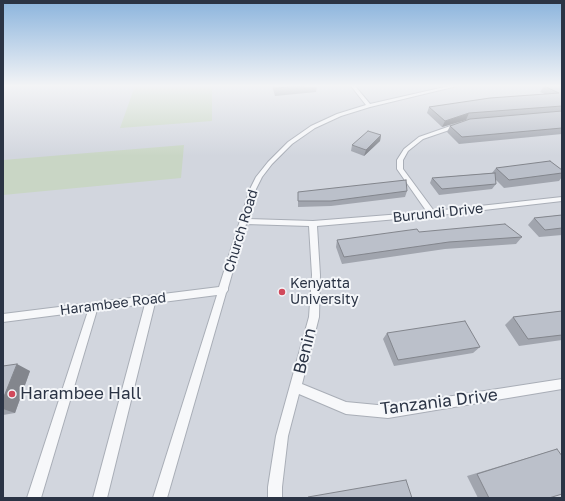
<!DOCTYPE html>
<html>
<head>
<meta charset="utf-8">
<style>
  body { margin:0 }
  #map { position:relative; width:565px; height:501px; overflow:hidden; background:#e4e7ec; font-family:"Golos Text",sans-serif }
  canvas { display:block }
  .frame { position:absolute; inset:0; border:4px solid #2b3445; pointer-events:none }
</style>
</head>
<body>
<div id="map">
<canvas width="565" height="501"></canvas>
<div class="frame"></div>
</div>
<script>
const context = document.querySelector('canvas').getContext('2d');
context.lineJoin = 'round';
function fillPath(path, color) { context.fillStyle = color; context.fill(path, 'evenodd'); }
const poly = rows => new Path2D(rows.map(r => 'M' + r).join(''));
function stroke(path, color, width, dash) { context.strokeStyle = color; context.lineWidth = width; context.lineCap = dash ? 'butt' : 'round'; context.setLineDash(dash || []); context.stroke(path); }
function drawText(font, color, halo, rows, align = 'center') {
  context.font = font + ' "Golos Text",sans-serif'; context.lineWidth = 4; context.setLineDash([]); context.textBaseline = 'middle'; context.strokeStyle = halo; context.fillStyle = color; for (const [text, x, y, turn = 0] of rows) {
    context.save(); context.translate(x, y); context.rotate((+turn || 0) * Math.PI / 180); context.textAlign = isNaN(turn) ? turn : align; if (halo) context.strokeText(text, 0, 0); context.fillText(text, 0, 0); context.restore();
  }
}
const built = poly([
  [3,86,562,86,562,498,3,498]
]);
const green = poly([
  [135,86,212,86,212,121,120,128],
  [184,145,181,178,3,195,3,160]
]);
const lane = poly([
  [351,86,355,86,370,104,449,86,457,86,370,107,341,116,315,128,292,144,272,164,262,177,256,189,248,219,313,221,427,212,397,169,397,160,404,149,419,137,459,123,462,125,461,126,423,139,408,151,403,160,403,169,434,211,562,197,562,201,432,216,317,226,320,275,319,317,302,384,346,402,388,406,562,379,562,389,388,418,346,414,299,394,288,436,282,487,282,498,268,498,268,487,276,436,309,317,312,275,309,226,246,224,228,288,228,290,226,293,167,498,153,498,217,295,155,303,107,498,93,498,145,304,97,310,41,498,27,498,88,311,3,322,3,314,219,287,250,189,256,177,268,162,288,142,311,126,337,114,366,105,351,86]
]);
const wall = poly([
  [272,86,317,86,316,92,275,96],
  [544,86,562,87,562,134,459,144,447,132,450,126,488,118,466,120,442,127,427,113,429,107,545,94,540,92],
  [381,135,380,141,364,156,351,151,352,145],
  [496,168,562,170,562,177,559,181,504,188,496,180,496,184,492,189,439,195,430,183,432,178,492,173],
  [407,191,405,197,331,206,298,207,298,192],
  [562,215,562,235,539,237,528,225,534,218],
  [419,232,522,237,516,244,445,249,342,264,336,247,337,240],
  [562,311,562,340,519,346,505,325,513,317],
  [387,333,480,347,473,353,394,366,383,339],
  [3,366,30,371,15,413,3,415],
  [557,449,549,498,478,498,467,476]
]);
const shadedWall = poly([
  [469,113,466,120,442,127,445,121],
  [381,135,380,141,364,156,366,150],
  [17,364,30,371,15,413,3,409,3,399]
]);
const building = poly([
  [274,86,305,86,275,88,274,86],
  [544,86,561,86,562,87,562,106,469,113,445,121,429,107,490,98,559,93,544,86],
  [562,111,562,128,462,137,450,126,470,119,562,111],
  [368,131,381,135,366,150,352,145,368,131],
  [550,161,562,170,562,173,509,180,496,168,550,161],
  [495,173,496,184,442,189,432,178,495,173],
  [406,180,407,191,331,201,298,201,298,192,406,180],
  [562,215,562,228,545,230,534,218,562,215],
  [505,224,522,237,449,242,344,257,337,240,417,229,419,232,505,224],
  [562,311,562,335,528,339,513,317,562,311],
  [465,321,480,347,398,360,387,333,465,321],
  [17,364,3,399,3,366,17,364],
  [557,449,562,456,562,494,549,498,489,498,477,474,557,449],
  [406,480,412,498,308,498,308,497,406,480]
]);
const markers = [
  [282,292,4,"#d1495b"],
  [12,394,4,"#d1495b"]
];
const streetNames = [
  ["Burundi Drive",438,213,-6],
  ["Church Road",241,231,-73],
  ["Harambee Road",113,304,-7]
];
const poiNames = [
  ["Kenyatta",290,284],
  ["University",290,300]
];
const nearStreetnames = [
  ["Benin",305,351,-76],
  ["Tanzania Drive",439,402,-7]
];
const nearPoinames = [
  ["Harambee Hall",20,394]
];
fillPath(built, '#d2d6de');
fillPath(green, '#c9d6c5');
stroke(lane, '#a9aeb7', 2);
fillPath(lane, '#f7f8fa');
fillPath(wall, '#a1a5ae');
fillPath(shadedWall, '#83868d');
fillPath(building, '#bbc0ca');
stroke(building, '#83868d', 1);
const sky = context.createLinearGradient(0, 0, 0, 156);
sky.addColorStop(0, '#8bb4dd');
sky.addColorStop(0.55, '#f3f4f6');
sky.addColorStop(1, '#f3f4f600');
context.fillStyle = sky;
context.fillRect(0, 0, 565, 156);
for (const [x, y, r, color] of markers) { const dot = new Path2D(); dot.arc(x, y, r, 0, 2 * Math.PI); context.fillStyle = color; context.fill(dot); stroke(dot, '#f4f6f9', 1.5); }
drawText('14px', '#2b3445', '#f4f6f9', streetNames);
drawText('14px', '#2b3445', '#f4f6f9', poiNames, 'left');
drawText('17px', '#2b3445', '#f4f6f9', nearStreetnames);
drawText('17px', '#2b3445', '#f4f6f9', nearPoinames, 'left');
</script>
</body>
</html>
